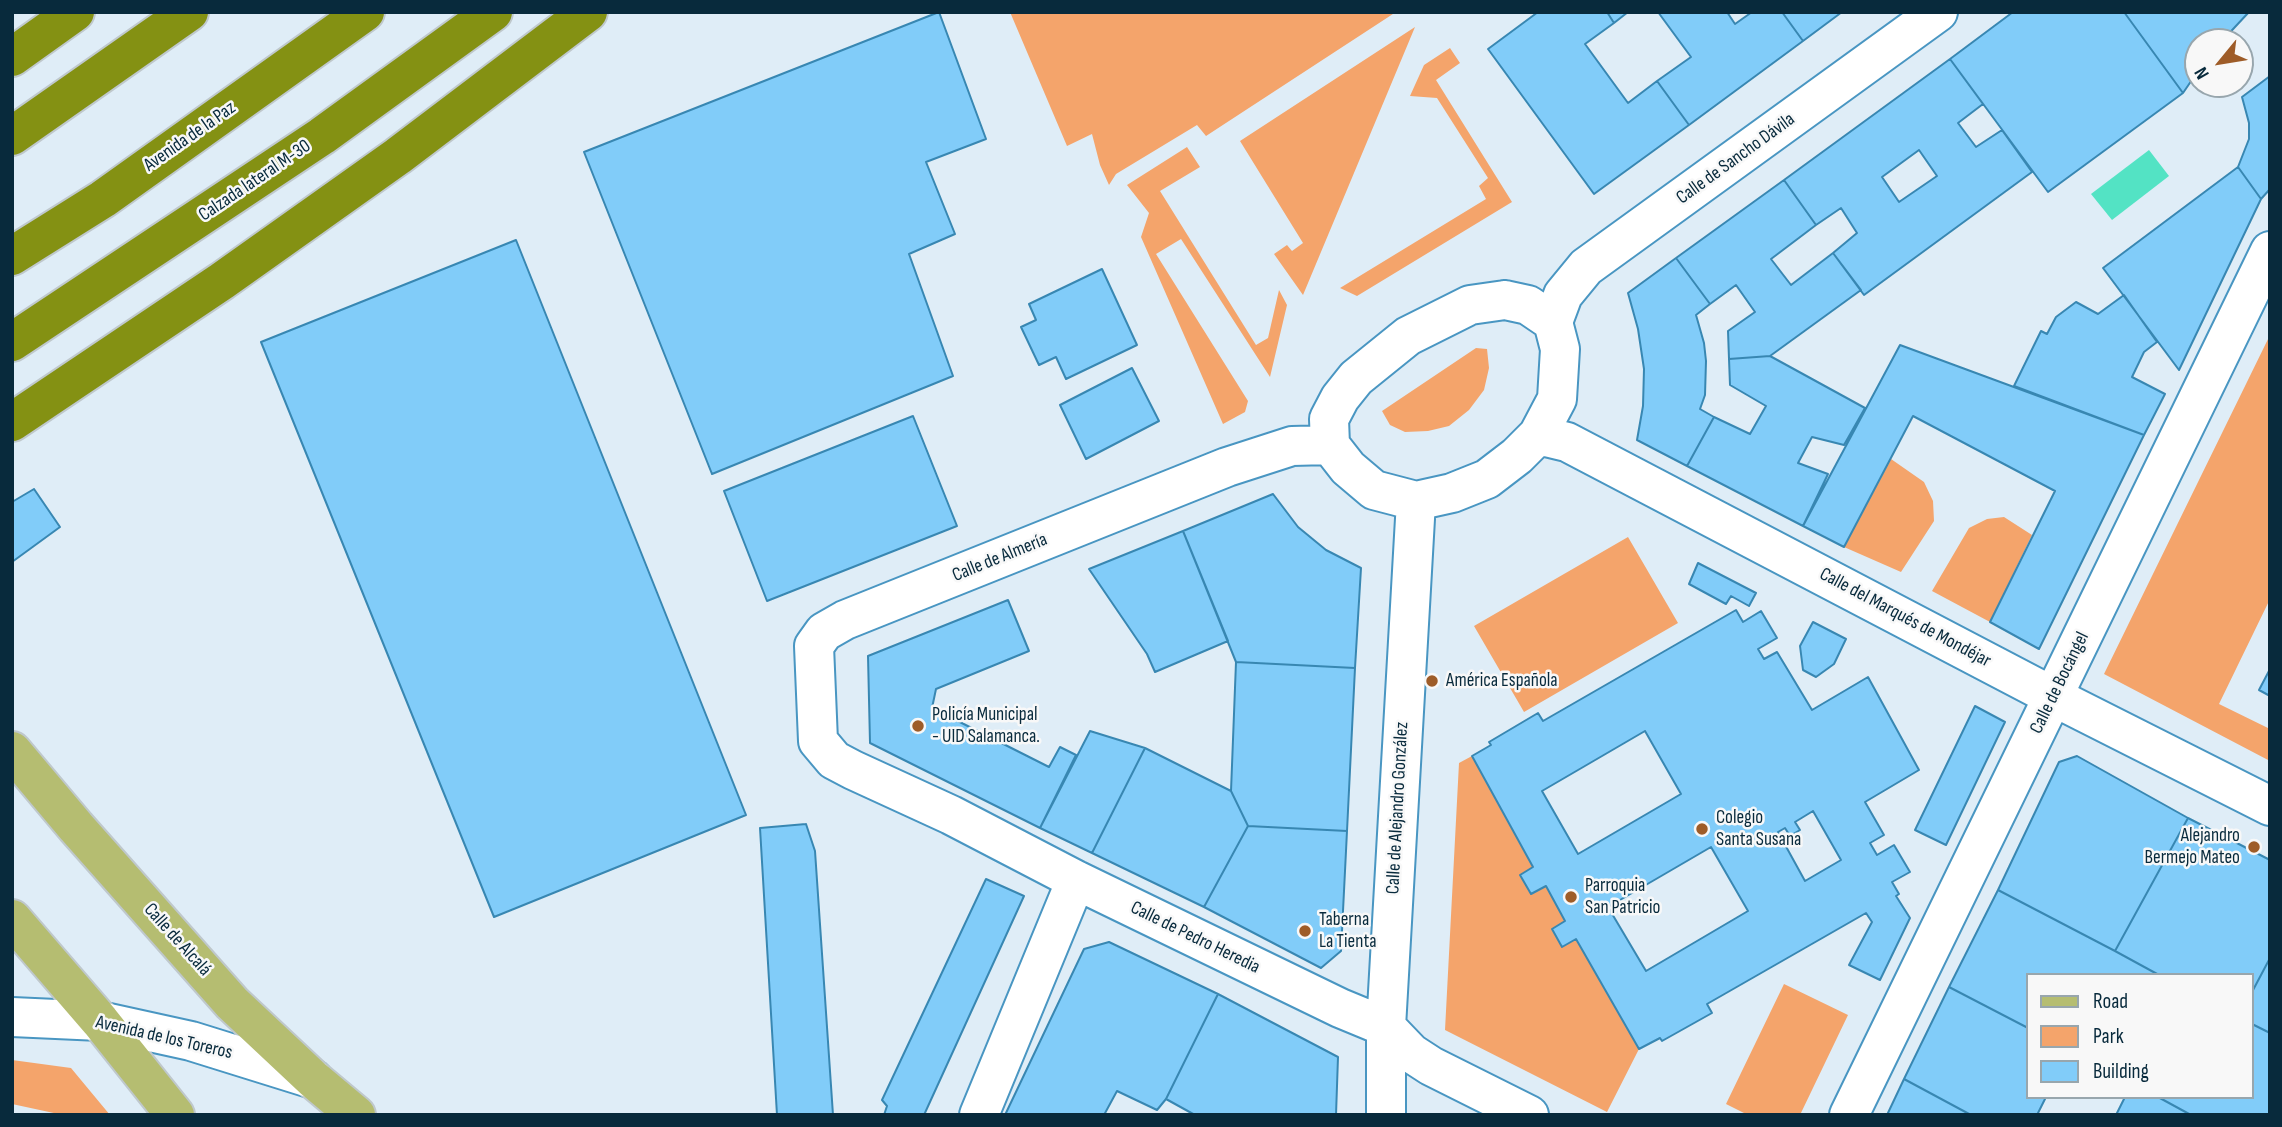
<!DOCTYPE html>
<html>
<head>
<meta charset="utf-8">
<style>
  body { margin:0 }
  #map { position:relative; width:2282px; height:1127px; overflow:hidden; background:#dfedf7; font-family:"Sofia Sans Condensed",sans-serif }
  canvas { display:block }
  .frame { position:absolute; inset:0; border:14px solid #082a3c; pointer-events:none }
  .legend { position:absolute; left:2026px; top:973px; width:228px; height:126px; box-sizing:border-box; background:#f8f8f8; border:2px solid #98a6ad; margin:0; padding:9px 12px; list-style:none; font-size:21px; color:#082a3c }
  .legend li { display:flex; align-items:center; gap:14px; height:35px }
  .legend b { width:35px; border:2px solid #98a6ad }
  .north { position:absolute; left:2184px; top:28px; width:70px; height:70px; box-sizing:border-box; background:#f8f8f8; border:2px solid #98a6ad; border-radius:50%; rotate:240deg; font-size:19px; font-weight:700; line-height:28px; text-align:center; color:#082a3c }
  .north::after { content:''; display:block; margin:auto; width:24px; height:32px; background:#9e5c28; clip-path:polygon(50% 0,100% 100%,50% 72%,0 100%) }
</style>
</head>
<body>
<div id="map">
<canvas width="2282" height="1127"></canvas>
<div class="frame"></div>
<ul class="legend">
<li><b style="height:9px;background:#b5bd71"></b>Road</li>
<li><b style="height:19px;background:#f4a46b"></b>Park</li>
<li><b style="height:19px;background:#81ccf9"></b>Building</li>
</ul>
<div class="north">N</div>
</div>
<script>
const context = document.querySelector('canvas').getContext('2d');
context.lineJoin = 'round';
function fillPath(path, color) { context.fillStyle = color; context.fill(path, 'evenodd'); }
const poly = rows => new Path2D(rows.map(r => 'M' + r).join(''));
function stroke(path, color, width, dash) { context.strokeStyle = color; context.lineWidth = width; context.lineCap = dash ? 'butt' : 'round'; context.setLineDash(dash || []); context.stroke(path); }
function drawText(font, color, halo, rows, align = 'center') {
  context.font = font + ' "Sofia Sans Condensed",sans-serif'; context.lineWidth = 5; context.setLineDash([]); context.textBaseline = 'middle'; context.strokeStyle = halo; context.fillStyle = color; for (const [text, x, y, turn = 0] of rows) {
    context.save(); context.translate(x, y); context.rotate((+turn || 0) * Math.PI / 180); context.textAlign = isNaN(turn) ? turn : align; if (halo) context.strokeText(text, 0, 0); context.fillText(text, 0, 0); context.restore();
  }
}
const green = poly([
  [1010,12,1396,12,1206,136,1197,125,1116,174,1109,185,1100,165,1092,134,1067,146],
  [1415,27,1303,295,1274,254,1287,245,1292,251,1303,243,1240,141],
  [1450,48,1460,63,1436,80,1512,202,1357,296,1340,288,1486,199,1479,186,1488,178,1437,98,1410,96,1424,65],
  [1187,147,1200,167,1160,191,1256,345,1268,338,1279,290,1287,305,1270,377,1181,239,1156,254,1248,401,1245,412,1223,424,1141,237,1149,213,1127,185],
  [2270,335,2270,599,2219,704,2270,729,2270,761,2104,674],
  [1476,348,1487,349,1489,368,1484,390,1469,410,1449,426,1428,431,1405,432,1390,425,1382,411],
  [1891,459,1924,482,1933,501,1934,521,1901,572,1844,547],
  [2004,517,2032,535,1990,622,1932,591,1969,528,1987,519],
  [1628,537,1678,623,1524,712,1474,626],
  [1472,756,1533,867,1520,875,1531,894,1546,886,1565,921,1552,929,1562,947,1576,939,1639,1049,1607,1112,1445,1030,1459,763],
  [1784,984,1848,1015,1800,1115,1748,1115,1726,1104],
  [12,1060,71,1068,110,1115,63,1115,12,1104]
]);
const water = poly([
  [2149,150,2169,176,2112,220,2091,194]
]);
const building = poly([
  [939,12,986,139,926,162,955,234,909,254,953,376,712,474,584,152,939,12],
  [1538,12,1607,12,1614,23,1585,44,1628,103,1657,81,1689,125,1594,194,1488,49,1538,12],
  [1607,12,1628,12,1614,23,1607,12],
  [1658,12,1727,12,1735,24,1752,12,1782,12,1803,41,1689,125,1657,81,1691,57,1658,12],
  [1782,12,1842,12,1803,41,1782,12],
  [2013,12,2124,12,2183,93,2048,192,1950,59,2013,12],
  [2124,12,2249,12,2221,42,2198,42,2198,71,2183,93,2124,12],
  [1950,59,1983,104,1958,123,1976,147,2002,130,2032,172,1864,295,1833,253,1857,233,1841,208,1816,225,1784,180,1950,59],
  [1919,150,1937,176,1899,202,1882,177,1919,150],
  [2270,76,2270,189,2261,199,2238,167,2249,139,2249,123,2242,97,2270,76],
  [2238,167,2261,199,2179,370,2103,268,2238,167],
  [1784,180,1816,225,1771,259,1791,285,1833,253,1861,290,1770,356,1729,359,1728,331,1755,312,1736,285,1710,304,1676,258,1784,180],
  [516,240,746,815,494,917,261,342,516,240],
  [1676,258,1710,304,1696,315,1704,343,1706,361,1705,395,1700,409,1714,417,1687,466,1637,440,1643,406,1644,369,1638,329,1628,293,1676,258],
  [1102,269,1137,345,1066,379,1056,357,1039,365,1021,327,1036,320,1029,304,1102,269],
  [2124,295,2157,342,2144,352,2132,377,2165,394,2144,435,2014,386,2041,331,2047,334,2056,317,2076,302,2098,314,2124,295],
  [1900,345,2144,435,2039,649,1990,622,2055,491,1913,416,1844,547,1803,526,1900,345],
  [1770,356,1865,408,1844,445,1812,437,1798,463,1828,474,1803,526,1687,466,1714,417,1750,434,1766,406,1730,385,1729,359,1770,356],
  [1132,368,1159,421,1086,459,1060,405,1132,368],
  [913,416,957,526,767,601,724,491,913,416],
  [34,489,60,527,12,562,12,502,34,489],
  [1273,494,1298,527,1326,550,1361,568,1355,668,1236,662,1183,531,1273,494],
  [1183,531,1228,641,1155,672,1147,654,1089,569,1183,531],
  [1698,563,1756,593,1749,606,1731,596,1726,604,1689,584,1698,563],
  [1008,600,1029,651,936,689,932,708,1049,767,1060,747,1076,755,1040,828,870,743,868,656,1008,600],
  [1736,610,1743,622,1761,611,1777,638,1758,649,1764,659,1777,652,1812,710,1868,677,1919,770,1865,802,1884,835,1870,843,1877,855,1894,845,1910,872,1892,882,1899,894,1896,896,1910,918,1880,980,1849,965,1872,922,1866,913,1707,1004,1712,1013,1662,1041,1660,1038,1639,1049,1576,939,1562,947,1552,929,1565,921,1546,886,1531,894,1520,875,1533,867,1472,756,1491,745,1489,742,1538,713,1543,721,1736,610],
  [1645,731,1681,794,1578,854,1542,791,1645,731],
  [1813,811,1841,860,1805,881,1778,832,1785,828,1790,836,1800,830,1795,822,1813,811],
  [1711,847,1748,911,1646,971,1608,907,1711,847],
  [1813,622,1846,639,1834,664,1816,677,1803,670,1800,646,1813,622],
  [1236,662,1355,668,1347,831,1248,826,1231,791,1236,662],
  [2270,669,2270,696,2259,690,2270,669],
  [1975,706,2005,722,1946,845,1915,830,1975,706],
  [1090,731,1145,748,1092,853,1040,828,1090,731],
  [1145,748,1231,791,1248,826,1204,907,1092,853,1145,748],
  [2077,756,2188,818,2115,951,1998,890,2059,762,2077,756],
  [2188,818,2270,860,2270,958,2252,992,2252,975,2159,975,2115,951,2188,818],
  [806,824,815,851,833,1115,777,1115,760,828,806,824],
  [1248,826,1347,831,1341,951,1321,968,1204,907,1248,826],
  [986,879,1024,896,924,1115,884,1115,887,1106,882,1100,986,879],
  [1998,890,2115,951,2159,975,2028,975,2028,1028,1949,987,1998,890],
  [1109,942,1218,994,1166,1099,1157,1110,1117,1091,1104,1115,1005,1115,1084,949,1109,942],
  [2270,958,2270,1033,2252,1024,2252,992,2270,958],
  [1949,987,2028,1028,2028,1097,2046,1097,2037,1115,1971,1115,1904,1079,1949,987],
  [1218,994,1338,1057,1336,1115,1195,1115,1166,1099,1218,994],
  [2252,1024,2270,1033,2270,1115,2191,1115,2158,1097,2252,1097,2252,1024],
  [1904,1079,1971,1115,1887,1115,1904,1079],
  [2125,1097,2158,1097,2191,1115,2116,1115,2125,1097]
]);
const minor = poly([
  [1505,300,1528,305,1553,322,1560,349,1557,399,1538,435,1517,456,1487,479,1452,493,1416,501,1374,490,1348,468,1330,445,1329,419,1340,398,1356,378,1408,336,1470,305,1505,300],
  [1553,322,1563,295,1586,267,1938,12],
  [1538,435,1567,442,2054,697,2270,806],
  [1330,445,1292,446,1227,467,845,620,824,632,814,646,818,741,834,760,853,770,951,815,1076,880,1340,1008,1386,1027,1411,1053,1431,1066,1529,1115],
  [12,1017,100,1021,191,1041,313,1079],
  [979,1115,1076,880],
  [1386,1115,1386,1027,1416,501],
  [1849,1115,2270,251]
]);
const major = poly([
  [12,751,76,827,232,1003,313,1079,356,1115],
  [12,919,100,1021,175,1115]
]);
const highway = poly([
  [12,57,75,12],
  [12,136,189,12],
  [12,256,103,199,365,12],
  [12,342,322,136,493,12],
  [12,422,222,281,398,156,588,12]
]);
const markers = [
  [1432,681,7,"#9e5c28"],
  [918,726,7,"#9e5c28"],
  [1702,829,7,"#9e5c28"],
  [2254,847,7,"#9e5c28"],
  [1571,897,7,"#9e5c28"],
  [1305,931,7,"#9e5c28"]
];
const streetNames = [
  ["Avenida de la Paz",190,137,-35],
  ["Calle de Sancho Dávila",1736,159,-36],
  ["Calzada lateral M-30",255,181,-34],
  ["Calle de Almería",1000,558,-22],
  ["Calle del Marqués de Mondéjar",1905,618,28],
  ["Calle de Bocángel",2060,683,-64],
  ["Calle de Alejandro González",1398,808,-87],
  ["Calle de Pedro Heredia",1195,938,26],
  ["Calle de Alcalá",177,940,48],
  ["Avenida de los Toreros",164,1038,13]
];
const poiNames = [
  ["América Española",1446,681],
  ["Policía Municipal",932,715],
  ["- UID Salamanca.",932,737],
  ["Colegio",1716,818],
  ["Santa Susana",1716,840],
  ["Alejandro",2240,836,"right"],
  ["Bermejo Mateo",2240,858,"right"],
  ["Parroquia",1585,886],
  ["San Patricio",1585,908],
  ["Taberna",1319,920],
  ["La Tienta",1319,942]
];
fillPath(green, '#f4a46b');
fillPath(water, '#53e3c4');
fillPath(building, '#81ccf9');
stroke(building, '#3887b2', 2);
stroke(minor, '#4996c2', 42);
stroke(major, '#bfc8cc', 42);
stroke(highway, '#bfc8cc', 42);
stroke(minor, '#fff', 38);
stroke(major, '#b5bd71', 38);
stroke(highway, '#849113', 38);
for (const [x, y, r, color] of markers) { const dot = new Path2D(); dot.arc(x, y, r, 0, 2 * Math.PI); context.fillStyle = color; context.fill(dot); stroke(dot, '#f8f8f8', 2.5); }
drawText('19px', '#082a3c', '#f8f8f8', streetNames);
drawText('19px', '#082a3c', '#f8f8f8', poiNames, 'left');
</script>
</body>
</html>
